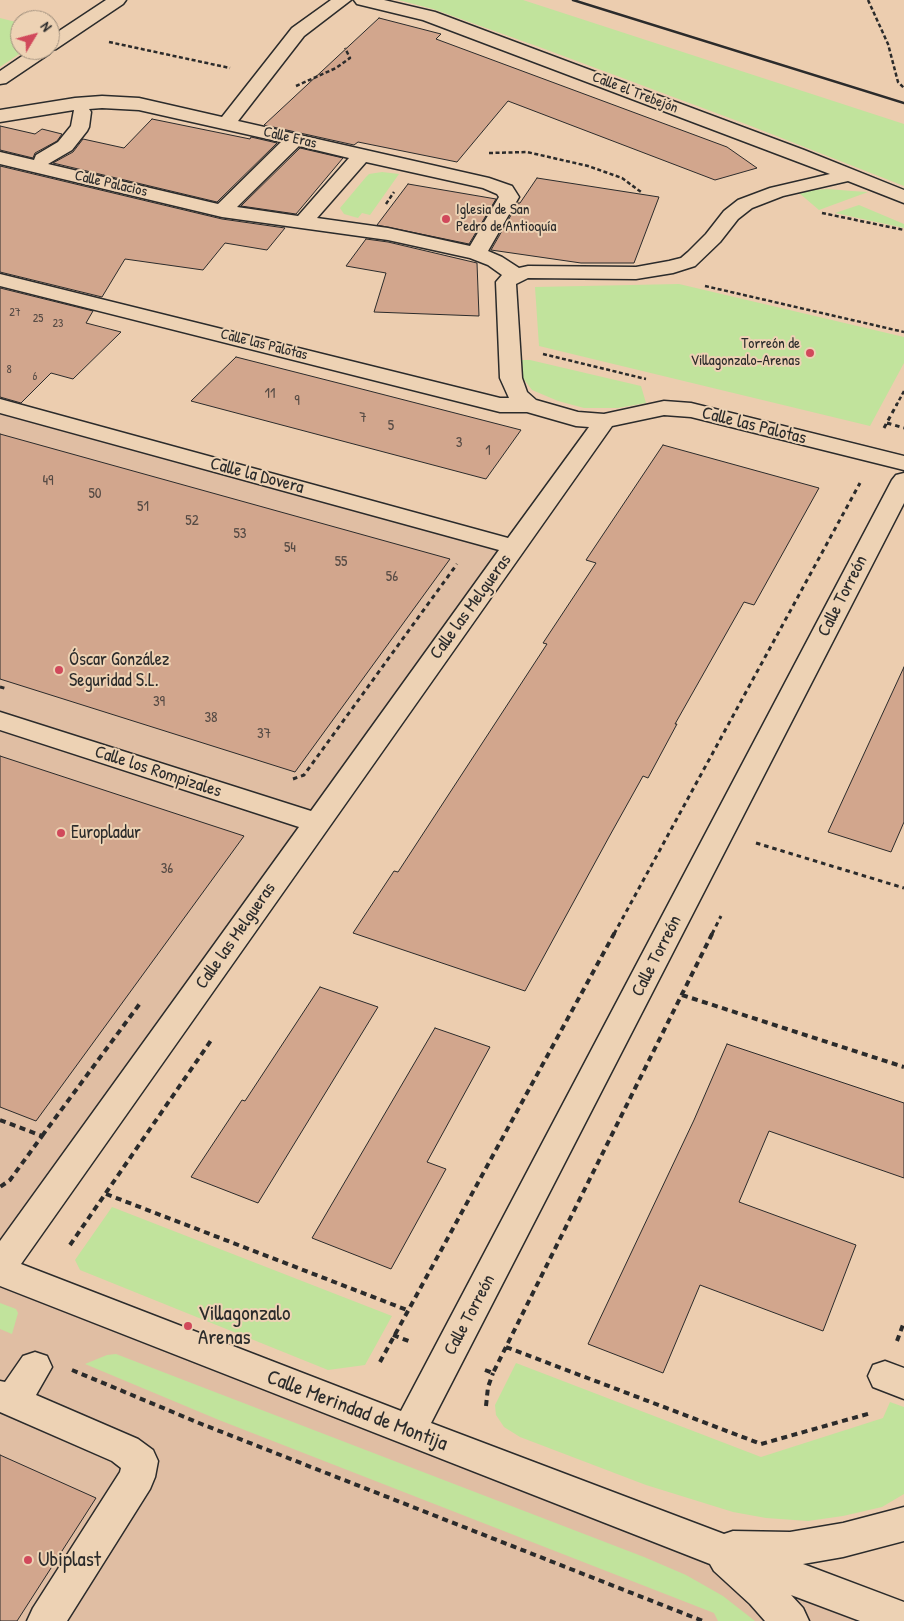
<!DOCTYPE html>
<html>
<head>
<meta charset="utf-8">
<style>
  body { margin:0 }
  #map { position:relative; width:904px; height:1621px; overflow:hidden; background:#eccdaf; font-family:"Patrick Hand",sans-serif }
  canvas { display:block }
  .north { position:absolute; left:10px; top:10px; width:50px; height:50px; box-sizing:border-box; background:#edd2b4; border:1px solid #9f8f7d; border-radius:50%; rotate:53deg; font-size:14px; font-weight:700; line-height:20px; text-align:center; color:#2b2b2b }
  .north::after { content:''; display:block; margin:auto; width:18px; height:22px; background:#d1495b; clip-path:polygon(50% 0,100% 100%,50% 72%,0 100%) }
</style>
</head>
<body>
<div id="map">
<canvas width="904" height="1621"></canvas>
<div class="north">N</div>
</div>
<script>
const context = document.querySelector('canvas').getContext('2d');
context.lineJoin = 'round';
function fillPath(path, color) { context.fillStyle = color; context.fill(path, 'evenodd'); }
const poly = rows => new Path2D(rows.map(r => 'M' + r).join(''));
function stroke(path, color, width, dash) { context.strokeStyle = color; context.lineWidth = width; context.lineCap = dash ? 'butt' : 'round'; context.setLineDash(dash || []); context.stroke(path); }
function drawText(font, color, halo, rows, align = 'center') {
  context.font = font + ' "Patrick Hand",sans-serif'; context.lineWidth = 4; context.setLineDash([]); context.textBaseline = 'middle'; context.strokeStyle = halo; context.fillStyle = color; for (const [text, x, y, turn = 0] of rows) {
    context.save(); context.translate(x, y); context.rotate((+turn || 0) * Math.PI / 180); context.textAlign = isNaN(turn) ? turn : align; if (halo) context.strokeText(text, 0, 0); context.fillText(text, 0, 0); context.restore();
  }
}
const built = poly([
  [0,406,514,547,0,1267],
  [0,1271,904,1621,0,1621]
]);
const green = poly([
  [398,0,523,0,904,124,904,186,751,126,542,48,433,9],
  [0,18,20,23,20,50,25,50,0,67],
  [382,172,399,174,370,215,362,213,358,218,344,214,340,208,366,177,369,174],
  [828,189,852,191,868,192,819,210,799,193,812,190],
  [859,205,904,224,904,228,835,213],
  [679,284,904,337,904,363,870,426,539,346,535,287],
  [516,360,530,360,641,386,646,403,618,408,584,408,558,401,532,390,519,373],
  [112,1207,392,1316,365,1365,328,1370,80,1270,75,1260],
  [0,1303,16,1309,18,1313,12,1334,0,1329],
  [116,1354,644,1557,686,1575,723,1596,755,1621,718,1621,714,1613,219,1420,85,1364,107,1355],
  [516,1363,761,1457,883,1418,890,1402,904,1407,904,1494,882,1507,843,1516,808,1521,766,1518,733,1512,646,1485,520,1437,504,1427,496,1415,495,1405]
]);
const building = poly([
  [379,18,441,34,436,39,727,147,757,168,715,180,508,101,457,162,358,142,354,145,264,125,379,18],
  [152,119,250,139,251,137,277,143,217,202,53,163,73,152,83,139,124,148,152,119],
  [0,126,35,134,42,129,62,134,57,141,35,153,33,158,0,150,0,126],
  [300,148,343,158,296,214,241,206,300,148],
  [0,166,222,219,285,228,267,250,225,243,203,270,125,259,102,297,0,272,0,166],
  [537,178,659,197,634,263,581,263,491,250,518,203,520,203,537,178],
  [408,184,496,199,469,244,377,225,408,184],
  [366,239,388,242,477,263,479,316,374,312,386,273,346,266,366,239],
  [0,288,93,311,86,323,121,332,73,379,51,373,21,403,0,397,0,288],
  [236,357,350,386,521,430,486,479,191,401,236,357],
  [0,434,450,559,295,772,0,679,0,434],
  [663,445,819,488,754,605,744,602,675,724,677,724,648,778,643,776,609,837,525,991,353,933,394,871,398,872,547,644,543,643,596,563,586,560,663,445],
  [904,667,904,822,891,852,828,832,904,667],
  [0,756,244,836,36,1121,0,1107,0,756],
  [320,987,378,1007,258,1203,191,1177,242,1100,245,1101,320,987],
  [435,1028,490,1047,427,1162,446,1169,391,1269,312,1238,435,1028],
  [727,1044,904,1103,904,1178,769,1131,739,1202,856,1245,823,1331,700,1285,663,1373,588,1344,694,1120,727,1044],
  [0,1455,96,1498,17,1621,0,1621,0,1455]
]);
const pathFar2 = poly([
  [868,0,888,44,898,82,904,88],
  [109,42,230,68],
  [296,86,336,68,350,58,345,48],
  [489,153,527,152,588,166,622,178,641,192],
  [386,204,394,192],
  [822,213,904,230],
  [705,286,904,332],
  [543,354,646,379],
  [896,406,904,391]
]);
const pathFar1 = poly([
  [887,423,904,428],
  [884,428,897,404],
  [0,687,8,689],
  [293,779,304,775,457,564],
  [756,843,904,888],
  [614,934,860,483],
  [712,934,721,916]
]);
const path = poly([
  [682,995,904,1067],
  [0,1120,42,1136,10,1180,0,1187],
  [42,1136,141,1002],
  [106,1194,407,1310],
  [70,1245,212,1039],
  [393,1335,411,1342],
  [897,1341,904,1322],
  [506,1347,761,1444,871,1413],
  [380,1362,615,932],
  [72,1370,199,1423,703,1621],
  [485,1370,493,1373,713,932],
  [486,1406,488,1387,493,1373]
]);
const minor = poly([
  [106,0,126,0,123,4,56,49,52,50,49,54,6,83,0,84,0,71,31,50,50,50,50,37,106,0],
  [331,0,351,0,304,36,238,121,489,178,512,186,519,197,488,251,502,257,519,268,528,266,636,267,669,261,681,258,688,252,706,234,724,211,738,200,770,188,830,174,423,20,357,4,354,0,384,0,435,12,804,150,904,190,904,203,848,181,783,196,752,208,738,219,720,242,695,266,673,273,636,279,528,278,516,284,522,378,527,392,536,400,578,412,604,414,664,401,691,403,904,456,904,470,691,417,664,415,612,426,21,1264,401,1411,892,480,896,475,904,473,904,503,431,1423,724,1534,733,1531,790,1532,843,1523,904,1507,904,1541,843,1557,803,1564,904,1602,904,1621,860,1621,791,1595,803,1608,809,1621,765,1621,750,1604,714,1571,710,1564,0,1286,0,1241,299,827,0,730,0,712,311,811,499,550,0,413,0,399,508,538,589,427,576,426,527,412,500,412,0,286,0,274,500,398,509,398,500,378,496,282,502,275,488,265,470,258,388,240,222,217,0,164,0,152,34,160,36,155,58,142,71,126,74,110,0,122,0,110,75,98,102,96,139,98,222,117,292,28,331,0],
  [102,108,139,110,281,142,218,204,48,164,72,150,87,131,89,127,91,112,89,109,102,108],
  [299,146,349,158,298,216,237,207,299,146],
  [366,162,483,188,497,194,499,197,470,246,388,228,317,218,366,162],
  [35,1352,47,1356,52,1367,36,1395,138,1439,153,1450,158,1461,155,1477,150,1489,67,1621,27,1621,33,1608,120,1472,121,1468,112,1461,0,1412,0,1381,5,1382,23,1356,35,1352],
  [885,1361,904,1368,904,1399,873,1387,868,1376,873,1365,885,1361]
]);
const rail = poly([
  [573,0,904,103]
]);
const markers = [
  [446,219,5,"#d1495b"],
  [810,353,5,"#d1495b"],
  [59,670,5,"#d1495b"],
  [61,833,5,"#d1495b"],
  [188,1326,5,"#d1495b"],
  [28,1560,5,"#d1495b"]
];
const farNumbernames = [
  ["27",15,313],
  ["25",38,319],
  ["23",58,324],
  ["8",9,370],
  ["6",35,377]
];
const farStreetnames = [
  ["Calle el Trebejón",635,93,21],
  ["Calle Eras",290,138,13],
  ["Calle Palacios",111,184,13],
  ["Calle las Palotas",264,345,14]
];
const farPoinames = [
  ["Iglesia de San",456,210],
  ["Pedro de Antioquía",456,227],
  ["Torreón de",800,344,"right"],
  ["Villagonzalo-Arenas",800,361,"right"]
];
const numberNames = [
  ["11",270,394],
  ["9",297,401],
  ["7",363,418],
  ["5",391,426],
  ["3",459,443],
  ["1",488,451],
  ["49",48,481],
  ["50",95,494],
  ["51",143,507],
  ["52",192,521],
  ["53",240,534],
  ["54",290,548],
  ["55",341,562],
  ["56",392,577],
  ["39",159,702],
  ["38",211,718],
  ["37",264,734],
  ["36",167,869]
];
const streetNames = [
  ["Calle las Palotas",754,426,14],
  ["Calle la Dovera",257,476,15],
  ["Calle Torreón",843,596,-63],
  ["Calle las Melgueras",471,607,-54],
  ["Calle los Rompizales",158,772,18],
  ["Calle las Melgueras",236,936,-55],
  ["Calle Torreón",657,956,-63],
  ["Calle Torreón",470,1315,-62]
];
const poiNames = [
  ["Óscar González",69,660],
  ["Seguridad S.L.",69,681],
  ["Europladur",71,833]
];
const nearPoinames = [
  ["Villagonzalo",198,1314],
  ["Arenas",198,1338],
  ["Ubiplast",38,1560]
];
const nearStreetnames = [
  ["Calle Merindad de Montija",357,1411,21]
];
fillPath(built, '#e0bea3');
fillPath(green, '#c1e39c');
fillPath(building, '#d2a68d');
stroke(building, '#2b2b2b', 1);
stroke(minor, '#2b2b2b', 3);
stroke(pathFar2, '#2b2b2b', 2.5, [4, 2.5]);
stroke(pathFar1, '#2b2b2b', 3, [4.5, 4]);
stroke(path, '#2b2b2b', 4, [6, 4.5]);
fillPath(minor, '#edd2b4');
stroke(rail, '#2b2b2b', 2.5);
for (const [x, y, r, color] of markers) { const dot = new Path2D(); dot.arc(x, y, r, 0, 2 * Math.PI); context.fillStyle = color; context.fill(dot); stroke(dot, '#edd2b4', 2); }
drawText('12px', '#554a44', null, farNumbernames);
drawText('15px', '#2b2b2b', '#edd2b4', farStreetnames);
drawText('15px', '#2b2b2b', '#edd2b4', farPoinames, 'left');
drawText('15px', '#554a44', null, numberNames);
drawText('18px', '#2b2b2b', '#edd2b4', streetNames);
drawText('18px', '#2b2b2b', '#edd2b4', poiNames, 'left');
drawText('21px', '#2b2b2b', '#edd2b4', nearPoinames, 'left');
drawText('21px', '#2b2b2b', '#edd2b4', nearStreetnames);
</script>
</body>
</html>
